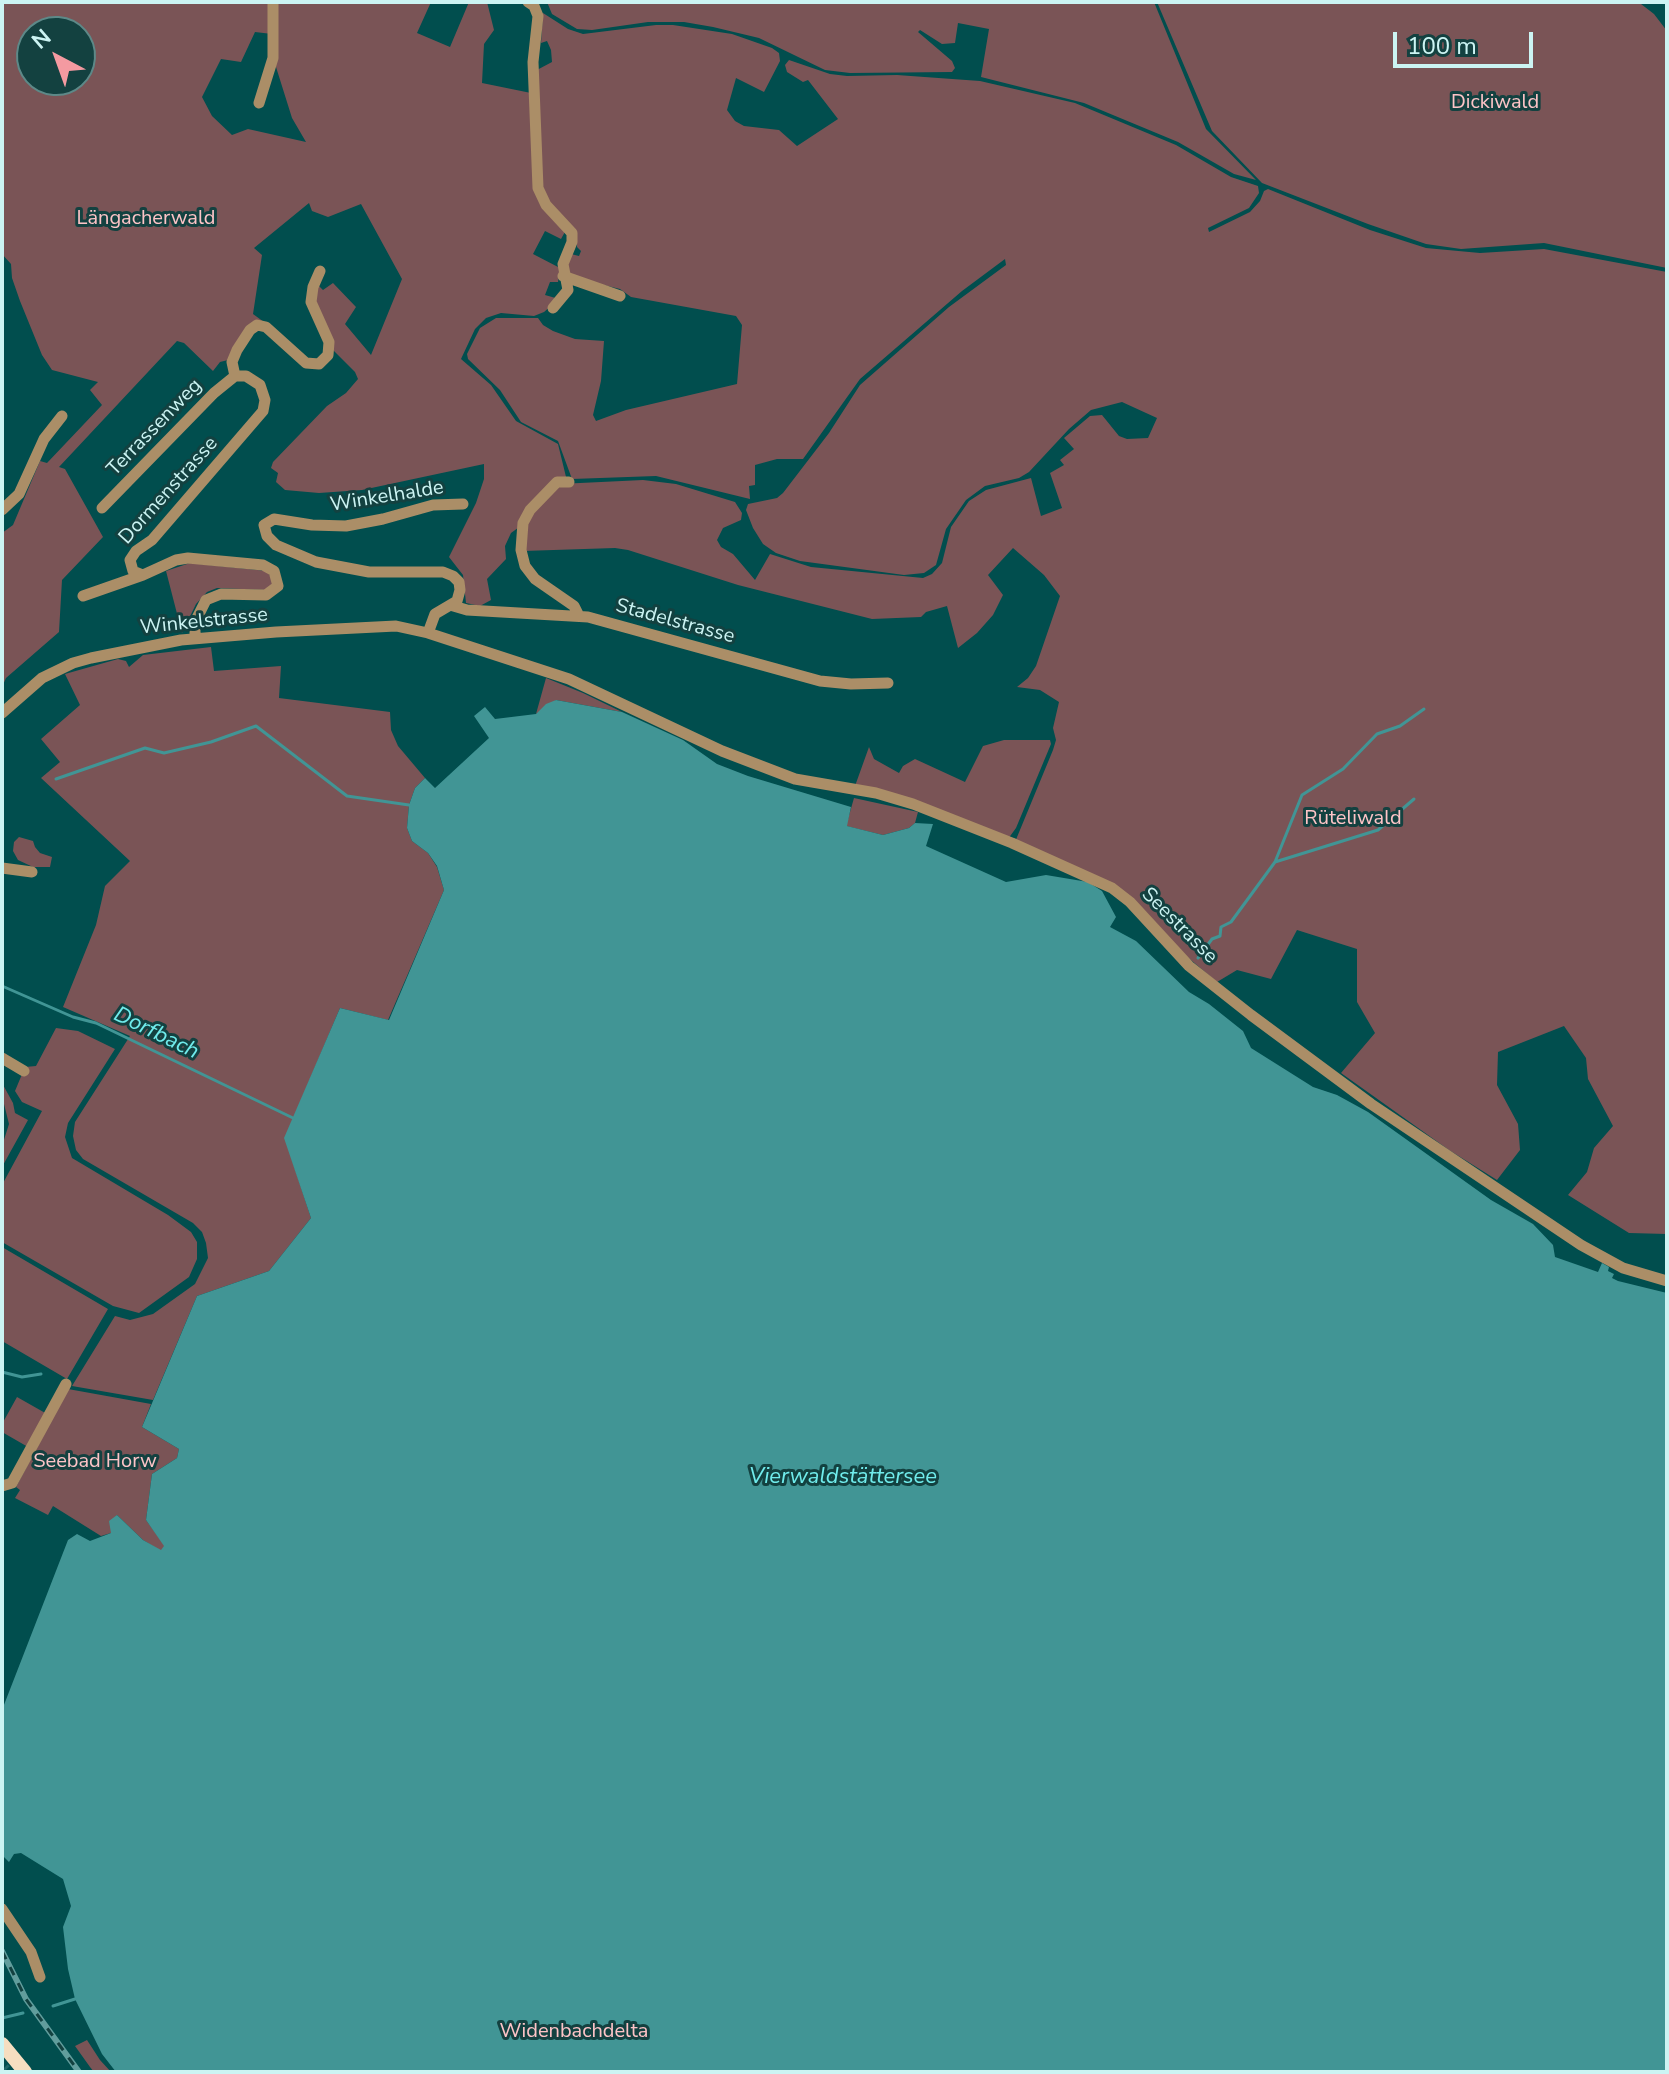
<!DOCTYPE html>
<html>
<head>
<meta charset="utf-8">
<style>
  body { margin:0 }
  #map { position:relative; width:1669px; height:2074px; overflow:hidden; background:#014e4e; font-family:"Nunito Sans",sans-serif }
  canvas { display:block }
  .frame { position:absolute; inset:0; border:4px solid #ccf4f3; pointer-events:none }
  .north { position:absolute; left:16px; top:16px; width:80px; height:80px; box-sizing:border-box; background:#134140; border:2px solid #5d8988; border-radius:50%; rotate:319deg; font-size:22px; font-weight:700; line-height:32px; text-align:center; color:#ccf4f3 }
  .north::after { content:''; display:block; margin:auto; width:28px; height:36px; background:#f49aa1; clip-path:polygon(50% 0,100% 100%,50% 72%,0 100%) }
  .scale { position:absolute; left:1393px; top:32px; width:140px; height:36px; box-sizing:border-box; border:4px solid #ccf4f3; border-top:0; padding-left:10px; font-size:24px; line-height:28px; white-space:nowrap; color:#ccf4f3; -webkit-text-stroke:6px #134140; paint-order:stroke }
</style>
</head>
<body>
<div id="map">
<canvas width="1669" height="2074"></canvas>
<div class="frame"></div>
<div class="north">N</div>
<div class="scale">100 m</div>
</div>
<script>
const context = document.querySelector('canvas').getContext('2d');
context.lineJoin = 'round';
function fillPath(path, color) { context.fillStyle = color; context.fill(path, 'evenodd'); }
const poly = rows => new Path2D(rows.map(r => 'M' + r).join(''));
function stroke(path, color, width, dash) { context.strokeStyle = color; context.lineWidth = width; context.lineCap = dash ? 'butt' : 'round'; context.setLineDash(dash || []); context.stroke(path); }
function drawText(font, color, halo, rows, align = 'center') {
  context.font = font + ' "Nunito Sans",sans-serif'; context.lineWidth = 6; context.setLineDash([]); context.textBaseline = 'middle'; context.strokeStyle = halo; context.fillStyle = color; for (const [text, x, y, turn = 0] of rows) {
    context.save(); context.translate(x, y); context.rotate((+turn || 0) * Math.PI / 180); context.textAlign = isNaN(turn) ? turn : align; if (halo) context.strokeText(text, 0, 0); context.fillText(text, 0, 0); context.restore();
  }
}
const green = poly([
  [2,2,271,2,272,34,255,32,241,62,221,59,202,97,212,116,232,135,248,129,306,142,292,118,276,67,272,66,275,2,431,2,417,33,450,47,469,2,487,2,494,30,484,44,482,83,531,93,536,186,566,230,561,239,545,231,533,254,560,268,558,282,550,282,545,295,559,299,544,312,534,316,501,313,486,318,475,329,461,359,491,385,516,421,558,444,567,481,558,481,522,525,511,533,505,546,506,559,487,579,491,600,480,606,466,603,463,575,449,557,476,503,484,479,484,464,362,490,319,493,285,490,276,482,278,473,271,468,273,462,327,406,346,393,358,379,355,372,332,349,314,300,318,285,323,290,333,283,356,307,345,324,371,355,402,279,361,204,328,217,312,211,309,203,254,248,262,255,253,314,264,322,228,360,220,362,213,371,184,343,177,341,59,467,65,469,103,537,62,580,59,632,6,678,2,687,2,533,13,525,40,461,47,463,102,405,90,390,98,382,52,370,42,355,20,301,12,278,11,264,2,254],
  [32,32,80,32,80,80,32,80],
  [547,2,1154,2,1206,129,1256,180,1234,174,1178,142,1084,103,981,77,989,29,958,23,955,43,942,44,920,30,918,32,952,61,955,68,952,72,850,73,825,70,759,38,713,27,684,22,648,22,592,30,577,29,552,14],
  [1157,2,1641,4,1654,14,1667,31,1667,268,1544,243,1461,249,1426,244,1368,224,1262,183,1212,131],
  [543,13,568,29,583,34,656,25,673,25,732,34,772,48,779,53,780,61,764,92,736,78,727,110,735,121,744,126,779,130,797,146,838,119,808,80,803,82,787,72,785,65,789,60,830,74,847,76,897,75,980,81,1075,103,1176,145,1231,177,1258,186,1259,193,1249,208,1208,228,1209,232,1250,212,1260,201,1264,191,1268,189,1370,230,1426,248,1480,253,1544,249,1667,272,1667,1234,1629,1233,1568,1195,1587,1172,1594,1148,1613,1126,1588,1079,1586,1058,1564,1026,1498,1052,1497,1085,1518,1124,1520,1150,1497,1180,1449,1150,1341,1073,1375,1033,1357,1002,1357,949,1297,930,1271,979,1237,970,1217,982,1185,955,1142,908,1015,842,1053,750,1056,740,1053,728,1059,702,1040,690,1017,687,1028,678,1036,666,1060,596,1044,575,1013,548,988,575,1003,595,993,615,977,633,958,648,947,606,926,612,921,617,872,619,738,585,628,550,615,548,523,551,526,522,559,484,643,480,676,484,735,502,742,513,741,520,723,528,717,540,721,547,733,554,755,580,770,554,811,567,923,578,932,574,942,563,951,527,969,501,986,490,1031,478,1041,516,1062,508,1050,473,1064,465,1060,460,1074,449,1064,438,1090,416,1102,415,1119,436,1127,439,1148,438,1157,418,1122,402,1091,410,1069,429,1029,472,1019,478,985,486,966,500,946,529,936,565,924,573,904,575,800,561,776,553,763,544,753,528,746,510,748,504,777,498,783,493,829,433,860,385,949,307,1006,265,1005,259,962,291,860,379,803,459,777,459,755,465,755,485,749,486,750,499,656,476,572,479,558,441,521,422,500,390,468,359,467,354,480,328,496,318,538,318,543,325,553,331,575,339,604,341,601,381,593,415,596,421,626,410,737,384,742,325,736,316,631,297,620,289,575,278,565,268,571,254,579,256,581,251,577,247,577,238,542,193,535,71,552,62,551,50,547,41,541,43],
  [190,563,267,571,274,582,267,590,217,588,207,592,196,604,182,633,166,571],
  [211,647,214,671,281,666,279,698,390,712,391,730,398,746,425,778,415,788,409,805,407,828,412,841,428,853,437,867,444,890,388,1020,340,1008,285,1138,311,1218,269,1271,197,1296,153,1400,72,1386,115,1316,130,1320,153,1314,195,1284,208,1258,206,1243,202,1232,193,1223,83,1159,76,1150,73,1136,75,1122,130,1036,63,1007,96,925,105,886,130,861,41,778,60,762,41,739,80,705,65,674,118,659,126,661,129,667,143,655],
  [546,678,583,693,622,712,556,700,536,714],
  [1004,740,1050,740,1051,744,1016,828,1008,839,855,786,869,747,874,759,899,773,903,766,915,759,965,782,983,746],
  [854,798,918,812,915,823,909,828,883,835,846,826],
  [19,837,33,841,35,847,40,853,52,857,50,867,33,867,18,860,13,851,14,842],
  [56,1028,78,1031,115,1049,68,1123,65,1137,72,1158,168,1215,191,1232,197,1242,197,1259,189,1277,139,1313,113,1306,2,1242,2,1185,42,1111,22,1102,15,1091,25,1067,36,1066],
  [2,1083,13,1103,15,1113,28,1120,2,1167,2,1146,9,1124,2,1096],
  [2,1247,108,1309,67,1379,2,1341],
  [68,1389,151,1404,142,1427,179,1449,177,1458,152,1474,146,1520,165,1546,161,1551,143,1540,117,1515,111,1533,101,1536,53,1506,48,1515,15,1498,20,1490,16,1487],
  [17,1397,47,1414,28,1447,2,1432,2,1424],
  [87,2040,100,2060,111,2072,94,2072,90,2067,75,2046]
]);
const water = poly([
  [556,700,622,712,683,740,717,764,748,776,851,807,847,826,883,835,909,828,915,823,933,824,926,846,1006,882,1046,875,1088,882,1102,891,1116,917,1110,927,1136,941,1189,992,1209,1004,1243,1031,1251,1048,1313,1087,1337,1095,1368,1112,1491,1200,1533,1224,1553,1245,1555,1257,1598,1272,1602,1263,1609,1267,1608,1271,1614,1274,1612,1278,1618,1281,1667,1293,1667,2072,116,2072,102,2054,75,1999,68,1969,63,1927,71,1906,63,1879,21,1853,14,1854,9,1862,2,1855,2,1710,68,1540,77,1534,90,1541,111,1533,109,1521,117,1515,143,1540,161,1550,164,1546,146,1520,152,1474,177,1458,179,1449,142,1427,197,1296,269,1271,311,1218,284,1138,340,1008,389,1020,444,890,437,866,428,853,412,841,407,828,409,805,415,788,425,778,435,788,489,738,474,716,485,707,495,719,536,714,546,704]
]);
const stream = poly([
  [56,779,145,748,164,753,211,742,256,726,347,796,409,805],
  [1275,862,1378,830,1414,799],
  [1198,958,1212,939,1220,936,1221,927,1231,922,1275,862,1302,795,1343,769,1377,734,1400,726,1424,709],
  [2,986,73,1017,96,1023,293,1118],
  [2,1372,22,1377,41,1374],
  [53,2006,75,1999],
  [2,2018,23,2013]
]);
const highwayTunnel = poly([
  [2,2070,4,2072]
]);
const minor = poly([
  [528,2,534,6,538,16,533,62,538,188,546,205,572,233,572,242,563,264,568,290,553,308],
  [259,103,273,58,273,2],
  [563,276,620,296],
  [235,376,232,362,237,350,250,330,257,325,266,327,306,363,319,364,328,355,329,342,311,302,313,287,320,271],
  [569,482,557,482,530,510,523,523,521,550,525,566,535,579,574,606,579,616],
  [102,508,214,393,235,376],
  [2,510,19,494,44,439,62,416],
  [83,596,143,575],
  [450,605,467,610,588,617,820,681,851,684,888,683],
  [428,633,435,614,457,601,460,590,459,582,453,576,443,572,369,572,316,562,276,545,267,536,264,525,274,519,312,525,346,526,383,519,433,505,463,504],
  [195,638,195,622,206,600,221,594,266,595,278,586,274,571,263,565,188,558,176,560,143,575,133,571,130,560,136,551,152,540,263,411,265,400,260,385,246,376,235,376],
  [2,713,42,678,73,663,91,658,181,640,276,632,396,626,428,633,569,679,722,751,795,779,876,793,913,804,1012,843,1112,888,1130,902,1189,966,1251,1015,1371,1104,1581,1245,1623,1268,1667,1281],
  [2,868,32,872],
  [2,1058,24,1071],
  [2,1486,12,1483,66,1384],
  [2,1909,31,1952,40,1977]
]);
const major = poly([
  [2,2044,25,2072]
]);
const rail = poly([
  [2,1951,26,1999,79,2072]
]);
const parkNames = [
  ["Dickiwald",1495,103],
  ["Längacherwald",146,219],
  ["Rüteliwald",1353,819],
  ["Seebad Horw",95,1462],
  ["Widenbachdelta",574,2032]
];
const streetNames = [
  ["Terrassenweg",155,428,-46],
  ["Dormenstrasse",169,491,-48],
  ["Winkelhalde",387,497,-9],
  ["Winkelstrasse",204,622,-6],
  ["Stadelstrasse",675,622,15],
  ["Seestrasse",1179,926,45]
];
const waterNames = [
  ["Dorfbach",156,1034,26],
  ["Vierwaldstättersee",843,1478]
];
fillPath(green, '#7a5456');
fillPath(water, '#419595');
stroke(stream, '#419595', 3);
stroke(highwayTunnel, '#1f6767', 16, [16, 8]);
stroke(minor, '#ab8e67', 11);
stroke(major, '#f6dec0', 14);
stroke(rail, '#619d9c', 6);
stroke(rail, '#134140', 3, [9]);
drawText('20px', '#fec4c7', '#134140', parkNames);
drawText('20px', '#ccf4f3', '#134140', streetNames);
drawText('italic 22px', '#70ecec', '#134140', waterNames);
</script>
</body>
</html>
